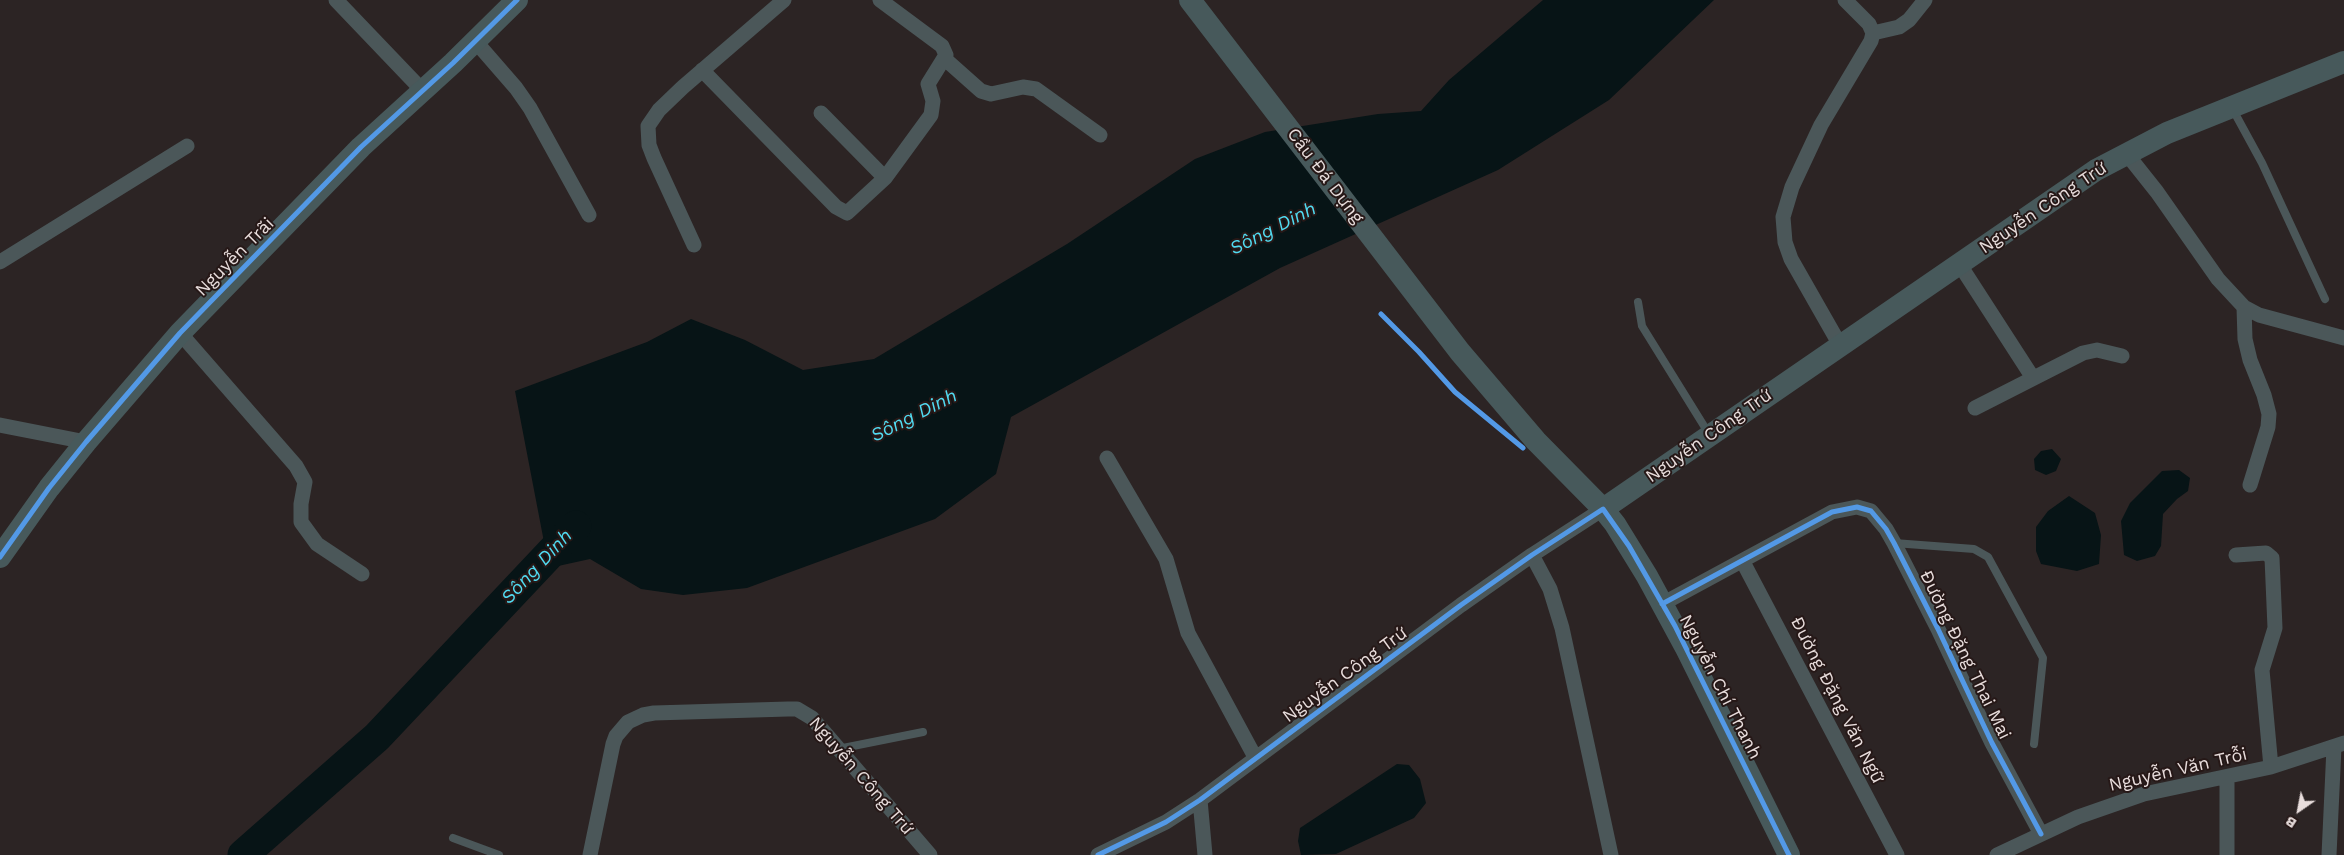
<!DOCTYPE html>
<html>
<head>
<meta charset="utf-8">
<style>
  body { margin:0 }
  #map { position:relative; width:2344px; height:855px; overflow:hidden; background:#2c2424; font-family:"Work Sans",sans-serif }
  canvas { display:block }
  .north { position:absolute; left:2274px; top:785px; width:50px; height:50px; -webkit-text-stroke:4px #261817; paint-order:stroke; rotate:213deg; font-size:14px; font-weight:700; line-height:20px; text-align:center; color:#e8dddc }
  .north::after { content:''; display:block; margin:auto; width:18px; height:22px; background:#e8dddc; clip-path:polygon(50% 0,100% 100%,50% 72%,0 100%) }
</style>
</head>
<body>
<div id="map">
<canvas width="2344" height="855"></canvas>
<div class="north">B</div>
</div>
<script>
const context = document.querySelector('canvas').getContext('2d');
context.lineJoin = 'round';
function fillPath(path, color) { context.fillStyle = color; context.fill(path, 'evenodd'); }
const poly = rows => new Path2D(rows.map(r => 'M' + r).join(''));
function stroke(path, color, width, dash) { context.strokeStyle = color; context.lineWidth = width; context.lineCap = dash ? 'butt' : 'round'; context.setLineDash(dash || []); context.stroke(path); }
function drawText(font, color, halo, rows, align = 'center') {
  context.font = font + ' "Work Sans",sans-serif'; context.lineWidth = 4; context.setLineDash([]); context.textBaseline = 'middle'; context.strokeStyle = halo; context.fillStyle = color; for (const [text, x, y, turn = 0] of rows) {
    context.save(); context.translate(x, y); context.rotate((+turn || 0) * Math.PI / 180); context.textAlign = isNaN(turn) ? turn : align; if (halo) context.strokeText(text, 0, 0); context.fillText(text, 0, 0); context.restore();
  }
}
const water = poly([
  [1543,0,1714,0,1609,100,1498,170,1280,268,1011,417,996,474,935,519,747,588,683,595,641,589,590,559,549,568,515,391,647,342,691,319,745,340,803,370,874,359,1067,244,1195,159,1265,132,1378,114,1421,111,1449,80],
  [2052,449,2061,459,2056,471,2046,475,2035,470,2034,459,2041,451],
  [2179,470,2190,478,2188,491,2177,499,2163,514,2161,546,2155,556,2137,561,2124,555,2121,521,2130,503,2162,471],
  [2069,496,2095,513,2101,535,2099,564,2077,571,2041,564,2036,551,2036,527,2048,511],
  [1397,764,1409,765,1420,779,1426,803,1414,818,1336,854,1301,855,1298,841,1300,828]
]);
const river = poly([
  [243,855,377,737,576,526]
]);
const lane = poly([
  [2232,108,2262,163,2325,299],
  [1638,302,1642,326,1709,434],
  [1894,543,1974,549,1988,557,2043,658,2034,744],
  [838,749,923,732],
  [453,838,499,855]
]);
const street = poly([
  [336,0,422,90],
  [1873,33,1899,27,1909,20,1925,0],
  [476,42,516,88,530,108,589,215],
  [945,59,981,91,991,94,1023,87,1036,89,1100,135],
  [702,70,836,207,847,213,885,178,931,115,933,101,928,84,946,55,942,46,880,0],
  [821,113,885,178],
  [2126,153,2157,192,2218,279,2244,307,2259,315,2344,338],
  [694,245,654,158,649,145,648,126,659,110,683,87,784,0],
  [0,262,187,146],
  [1960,265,2033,378],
  [2244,307,2245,339,2250,360,2264,395,2269,414,2268,427,2250,485],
  [180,333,296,466,305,482,301,504,301,522,317,544,362,574],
  [1840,345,1791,259,1785,242,1783,217,1792,187,1821,125,1871,41,1873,33,1869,24,1845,0],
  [1975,408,2083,353,2097,350,2122,356],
  [0,425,86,442],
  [1107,458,1166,559,1188,633,1255,757],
  [1532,555,1550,589,1562,628,1611,855],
  [2236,555,2266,553,2272,558,2275,628,2262,670,2271,767],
  [1743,562,1897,855],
  [1662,604,1832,512,1857,507,1871,511,1886,529,1894,543,1938,629,1992,743,2041,834],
  [2227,777,2227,855],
  [1200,800,1205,855],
  [590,855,613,744,616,736,628,722,643,715,654,713,788,709,797,709,812,718,930,855],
  [1098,855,1166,822,1200,800,1461,605,1532,555,1603,509],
  [1997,855,2078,817,2144,794,2271,767,2344,743],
  [2329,855,2334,747]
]);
const secondary = poly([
  [1190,0,1460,352,1536,441,1603,509,1615,524,1647,576,1687,650,1789,855],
  [1603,509,2096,170,2167,133,2344,62],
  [0,557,49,488,86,442,180,333,361,147,453,63,517,0]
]);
const cycleway = poly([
  [1381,314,1419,352,1455,392,1523,448],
  [0,557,49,488,86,442,180,333,361,147,453,63,517,0],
  [1662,604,1832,512,1857,507,1871,511,1886,529,1894,543,1938,629,1992,743,2041,834],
  [1098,855,1166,822,1200,800,1461,605,1532,555,1603,509,1629,546,1675,626,1789,855]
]);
const streetNames = [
  ["Cầu Đá Dựng",1325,176,53],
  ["Nguyễn Công Trứ",2043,208,-34],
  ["Nguyễn Trãi",235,257,-45],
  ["Nguyễn Công Trứ",1709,436,-35],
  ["Đường Đặng Thai Mai",1965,655,64],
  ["Nguyễn Công Trứ",1345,675,-36],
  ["Nguyễn Chí Thanh",1720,687,63],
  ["Đường Đặng Văn Ngữ",1837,700,63],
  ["Nguyễn Văn Trỗi",2178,770,-13],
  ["Nguyễn Công Trứ",861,776,49]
];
const waterNames = [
  ["Sông Dinh",1273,229,-27],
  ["Sông Dinh",914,416,-27],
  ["Sông Dinh",537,567,-47]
];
fillPath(water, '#071416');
stroke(river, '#071416', 31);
stroke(lane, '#4b5759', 8);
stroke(street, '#4b5759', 15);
stroke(secondary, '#47595b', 22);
stroke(cycleway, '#5399e6', 5);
drawText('18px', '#e8dddc', '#261817', streetNames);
drawText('italic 19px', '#51dbf1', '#261817', waterNames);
</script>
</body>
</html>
